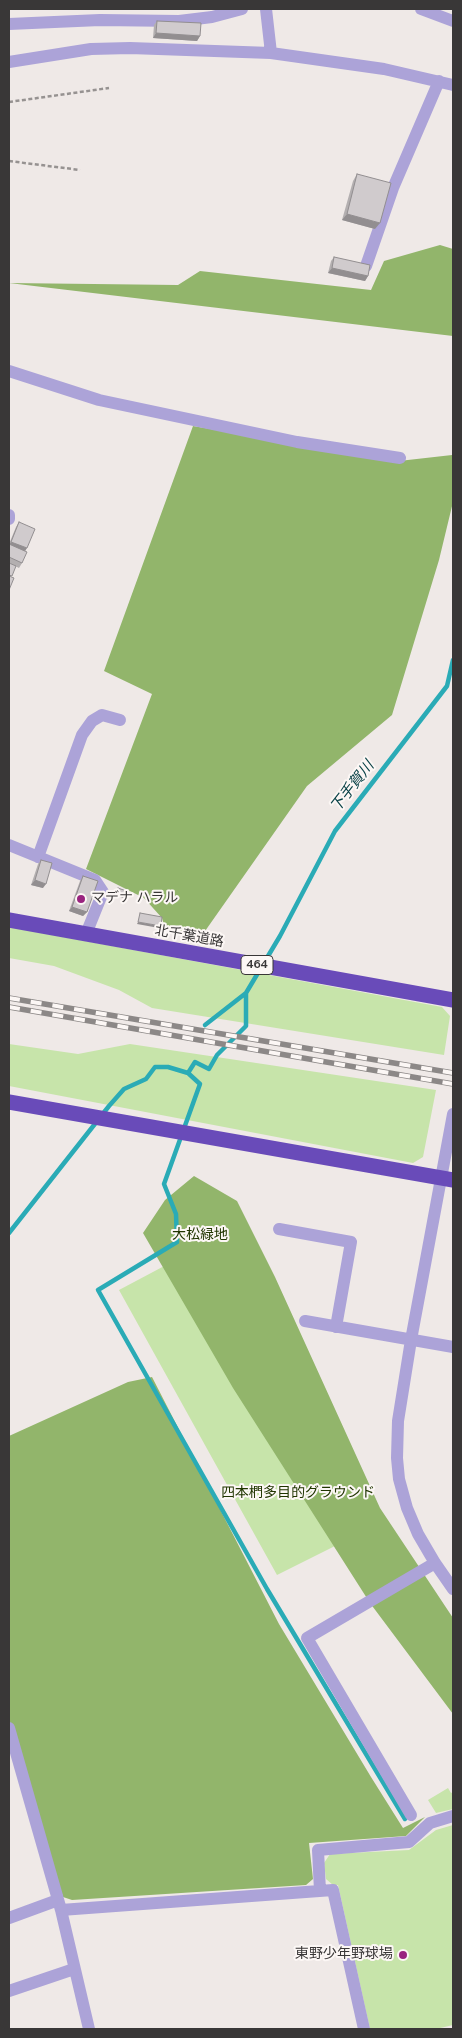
<!DOCTYPE html>
<html>
<head>
<meta charset="utf-8">
<style>
  body { margin:0 }
  #map { position:relative; width:462px; height:2038px; overflow:hidden; background:#efe9e7; font-family:"Nunito Sans",sans-serif }
  canvas { display:block }
  .frame { position:absolute; inset:0; border:10px solid #393737; pointer-events:none }
</style>
</head>
<body>
<div id="map">
<canvas width="462" height="2038"></canvas>
<div class="frame"></div>
</div>
<script>
const context = document.querySelector('canvas').getContext('2d');
context.lineJoin = 'round';
function fillPath(path, color) { context.fillStyle = color; context.fill(path, 'evenodd'); }
const poly = rows => new Path2D(rows.map(r => 'M' + r).join(''));
function stroke(path, color, width, dash) { context.strokeStyle = color; context.lineWidth = width; context.lineCap = dash ? 'butt' : 'round'; context.setLineDash(dash || []); context.stroke(path); }
function drawText(font, color, halo, rows, align = 'center') {
  context.font = font + ' "Nunito Sans","Noto Sans JP",sans-serif'; context.lineWidth = 4; context.setLineDash([]); context.textBaseline = 'middle'; context.strokeStyle = halo; context.fillStyle = color; for (const [text, x, y, turn = 0] of rows) {
    context.save(); context.translate(x, y); context.rotate((+turn || 0) * Math.PI / 180); context.textAlign = isNaN(turn) ? turn : align; if (halo) context.strokeText(text, 0, 0); context.fillText(text, 0, 0); context.restore();
  }
}
const green = poly([
  [9,927,442,1007,450,1016,444,1055,152,1008,119,990,54,966,9,958],
  [9,1044,78,1054,130,1044,436,1090,423,1157,413,1163,9,1086],
  [217,1238,381,1523,277,1575,119,1290],
  [448,1788,451,1793,453,1792,453,1809,436,1813,428,1800],
  [453,1825,453,2025,436,2029,370,2029,338,1885,333,1885,326,1879,324,1863,330,1854,409,1850,436,1830]
]);
const forest = poly([
  [440,245,453,249,453,336,9,283,178,285,200,271,371,290,384,261],
  [453,416,453,502,439,560,392,715,307,786,203,934,165,928,162,918,144,898,86,869,152,694,104,671,193,426,399,461,452,455],
  [194,1176,237,1201,275,1277,380,1508,453,1618,453,1714,370,1603,233,1388,143,1233,165,1200],
  [152,1377,279,1624,371,1777,403,1828,425,1817,406,1836,309,1843,313,1879,306,1885,72,1900,63,1897,9,1726,9,1436,128,1382]
]);
const stream = poly([
  [205,1025,246,993,280,936,335,831,447,686,453,660],
  [188,1073,195,1062,209,1069,217,1055,246,1026,246,993],
  [9,1233,109,1106,124,1089,146,1079,155,1067,168,1067,188,1073,200,1084,164,1184,176,1214,177,1242,98,1290,267,1589,405,1819]
]);
const path = poly([
  [9,102,109,88],
  [9,161,80,170]
]);
const minor = poly([
  [266,9,271,53],
  [421,9,453,21],
  [9,24,100,20,179,21,212,17,242,9],
  [9,62,91,49,130,48,271,53,384,69,453,85],
  [366,266,393,188,439,81],
  [9,371,99,400,297,442,400,458],
  [9,515,9,519],
  [9,845,95,880,103,892,86,934],
  [38,857,82,735,92,721,102,715,120,720],
  [453,1114,411,1340,398,1421,397,1458,399,1479,407,1508,418,1534,435,1563,453,1589],
  [279,1229,351,1242,336,1327],
  [305,1321,453,1347],
  [9,1728,61,1910,89,2029],
  [411,1815,307,1638,435,1563],
  [320,1891,318,1850,409,1842,430,1823,453,1816],
  [61,1910,333,1890,364,2029],
  [9,1918,58,1900],
  [9,1991,74,1969]
]);
const highway = poly([
  [9,920,453,1000],
  [9,1102,453,1180]
]);
const rail = poly([
  [9,998,453,1073],
  [9,1007,453,1084]
]);
const wall = poly([
  [157,21,200,36,197,41,153,38,154,25],
  [357,174,375,229,342,220,353,181],
  [334,257,368,276,365,281,328,273,331,261],
  [19,522,25,551,22,563,19,568,9,563,9,544,16,527],
  [41,860,43,888,31,885,38,864],
  [83,876,87,912,83,916,69,911,80,881]
]);
const shadedWall = poly([
  [156,33,200,36,197,41,153,38],
  [347,214,380,223,375,229,342,220],
  [332,268,368,276,365,281,328,273],
  [11,542,27,548,24,553,9,545],
  [35,880,46,884,43,888,31,885],
  [116,892,127,897,126,899,114,895],
  [72,907,87,912,83,916,69,911],
  [138,922,161,926,159,928,137,924]
]);
const building = poly([
  [157,21,201,23,200,36,156,33,157,21],
  [357,174,391,183,380,223,347,214,357,174],
  [334,257,370,265,368,276,332,268,334,257],
  [19,522,35,529,27,548,11,542,19,522],
  [9,544,27,552,22,563,9,557,9,544],
  [9,563,16,566,12,576,9,575,9,563],
  [9,576,14,578,9,590,9,576],
  [41,860,52,863,46,884,35,880,41,860],
  [83,876,98,881,87,912,72,907,83,876],
  [118,888,129,892,127,897,116,892,118,888],
  [140,913,162,917,161,926,138,922,140,913]
]);
const markers = [
  [81,899,5,"#99237f"],
  [403,1955,5,"#99237f"]
];
const shields = [
  [257,965,32]
];
const shieldNames = [
  ["464",257,965]
];
const poiNames = [
  ["マデナ ハラル",91,899],
  ["東野少年野球場",393,1955,"right"]
];
const streetNames = [
  ["北千葉道路",189,937,10]
];
const parkNames = [
  ["大松緑地",200,1236],
  ["四本椚多目的グラウンド",298,1494]
];
const waterNames = [
  ["下手賀川",353,787,-52]
];
fillPath(green, '#c7e4aa');
fillPath(forest, '#92b56b');
stroke(stream, '#2aabb6', 4.5);
stroke(path, '#969291', 2.5, [4, 2.5]);
stroke(minor, '#aca3d8', 12);
stroke(highway, '#694bb9', 15);
stroke(rail, '#8c8887', 5.5);
stroke(rail, '#fcf7f5', 4, [11]);
fillPath(wall, '#b3afb0');
fillPath(shadedWall, '#928e90');
fillPath(building, '#d0cbcd');
stroke(building, '#928e90', 1);
for (const [x, y, r, color] of markers) { const dot = new Path2D(); dot.arc(x, y, r, 0, 2 * Math.PI); context.fillStyle = color; context.fill(dot); stroke(dot, '#fcf7f5', 2); }
for (const [x, y, w] of shields) { const box = new Path2D(); box.roundRect(x - w / 2, y - 9.5, w, 19, 4); context.fillStyle = '#fcf7f5'; context.fill(box); stroke(box, '#393737', 1); }
drawText('bold 12px', '#393737', null, shieldNames);
drawText('14px', '#393737', '#fcf7f5', poiNames, 'left');
drawText('14px', '#393737', '#fcf7f5', streetNames);
drawText('14px', '#203500', '#fcf7f5', parkNames);
drawText('italic 15px', '#0a4247', '#fcf7f5', waterNames);
</script>
</body>
</html>
